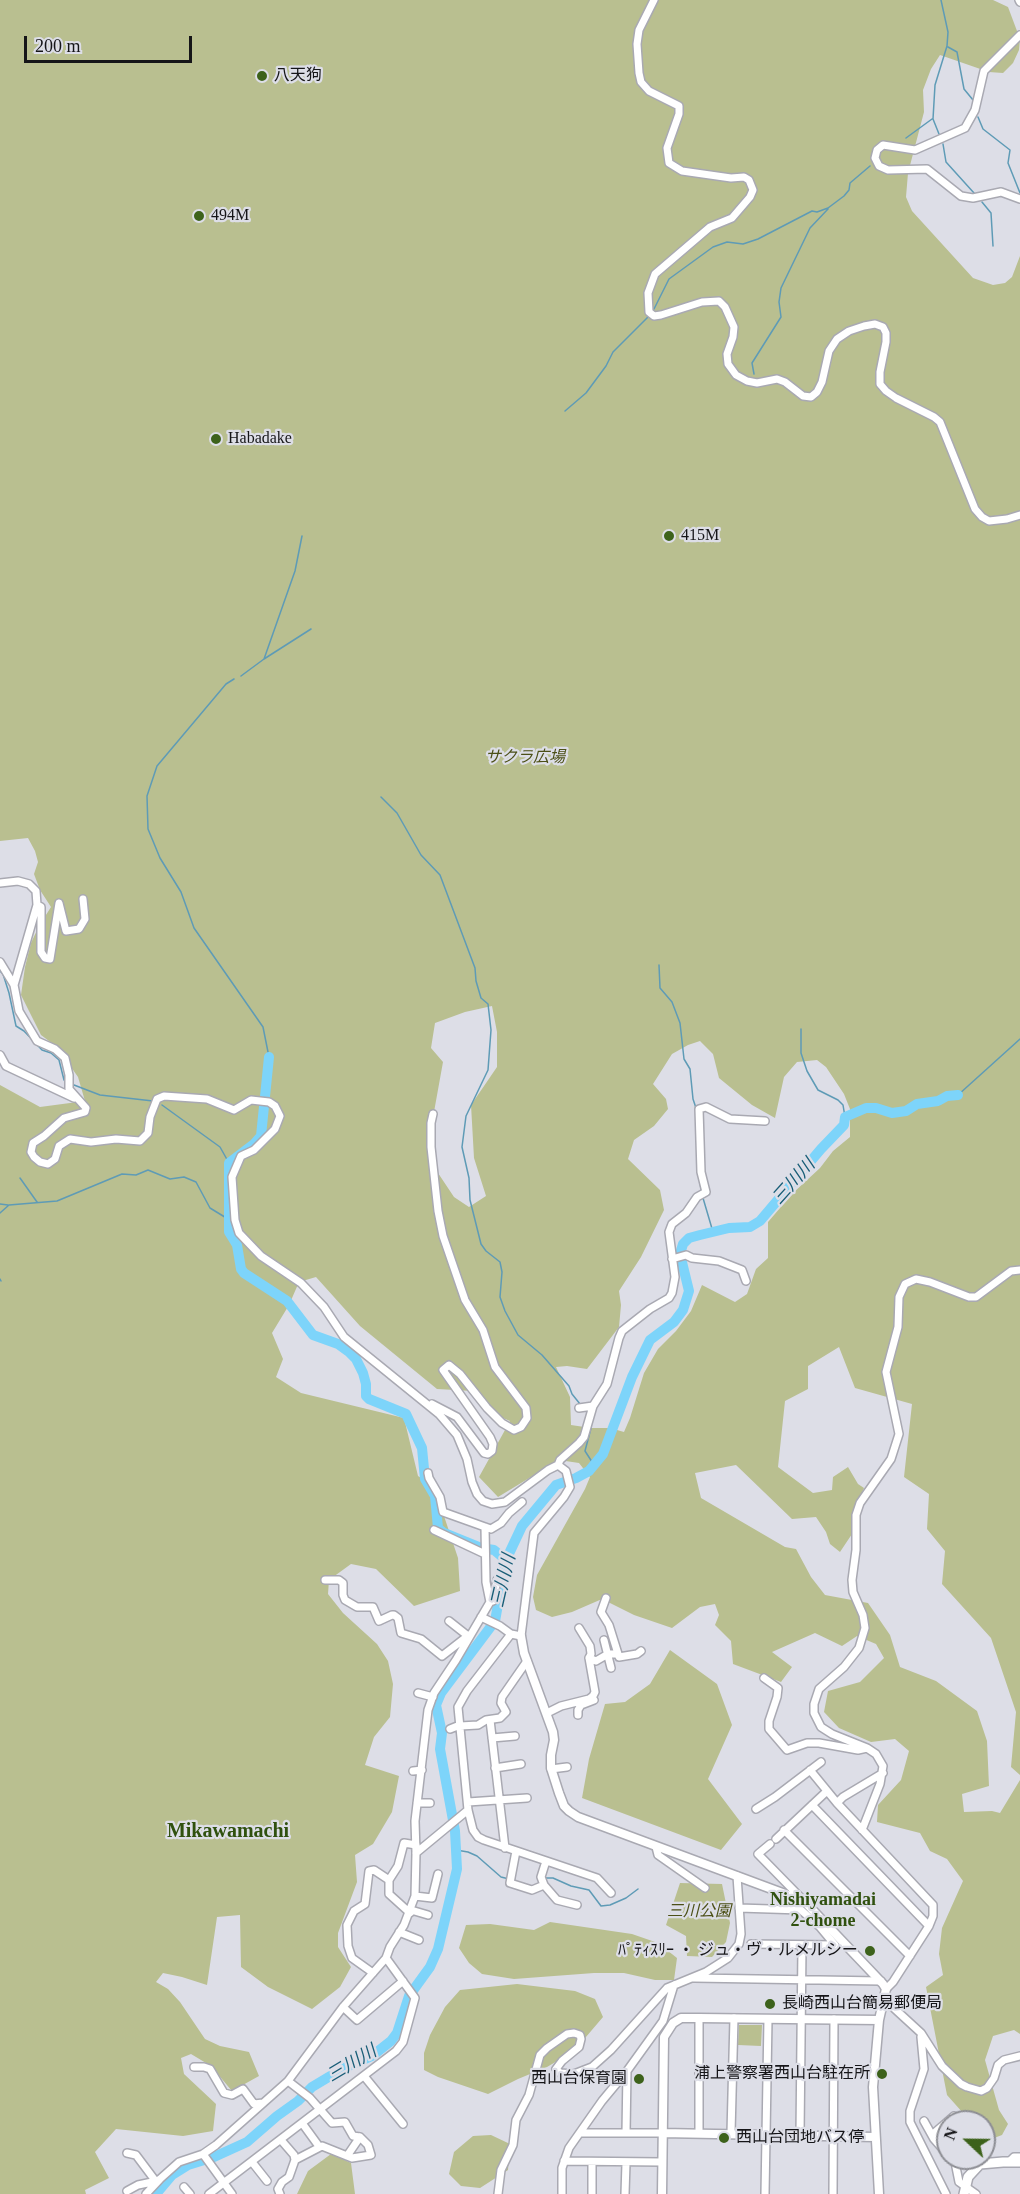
<!DOCTYPE html>
<html>
<head>
<meta charset="utf-8">
<style>
  body { margin:0 }
  #map { position:relative; width:1020px; height:2194px; overflow:hidden; background:#dddee7; font-family:"Times New Roman",serif }
  canvas { display:block }
  .north { position:absolute; left:936px; top:2110px; width:60px; height:60px; box-sizing:border-box; background:#dddee7; border:2px solid #8d8e94; border-radius:50%; rotate:292deg; font-size:16px; font-weight:700; line-height:24px; text-align:center; color:#151518 }
  .north::after { content:''; display:block; margin:auto; width:21px; height:27px; background:#3d621b; clip-path:polygon(50% 0,100% 100%,50% 72%,0 100%) }
  .scale { position:absolute; left:24px; top:36px; width:168px; height:27px; box-sizing:border-box; border:3px solid #151518; border-top:0; padding-left:8px; font-size:18px; line-height:21px; white-space:nowrap; color:#151518; -webkit-text-stroke:4px #dddee7; paint-order:stroke }
</style>
</head>
<body>
<div id="map">
<canvas width="1020" height="2194"></canvas>
<div class="north">N</div>
<div class="scale">200 m</div>
</div>
<script>
const context = document.querySelector('canvas').getContext('2d');
context.lineJoin = 'round';
function fillPath(path, color) { context.fillStyle = color; context.fill(path, 'evenodd'); }
const poly = rows => new Path2D(rows.map(r => 'M' + r).join(''));
function stroke(path, color, width, dash) { context.strokeStyle = color; context.lineWidth = width; context.lineCap = dash ? 'butt' : 'round'; context.setLineDash(dash || []); context.stroke(path); }
function drawText(font, color, halo, rows, align = 'center') {
  context.font = font + ' "Times New Roman","Noto Sans JP",serif'; context.lineWidth = 4.5; context.setLineDash([]); context.textBaseline = 'middle'; context.strokeStyle = halo; context.fillStyle = color; for (const [text, x, y, turn = 0] of rows) {
    context.save(); context.translate(x, y); context.rotate((+turn || 0) * Math.PI / 180); context.textAlign = isNaN(turn) ? turn : align; if (halo) context.strokeText(text, 0, 0); context.fillText(text, 0, 0); context.restore();
  }
}
const green = poly([
  [0,0,993,0,1008,7,1020,39,1019,50,1013,63,1003,73,989,72,940,55,931,69,923,90,924,112,908,173,906,197,912,211,973,278,993,285,1005,283,1012,277,1020,256,1020,1775,1011,1767,1016,1712,991,1638,942,1584,945,1551,927,1529,929,1494,904,1477,912,1404,855,1388,839,1347,808,1366,808,1389,785,1401,778,1467,813,1493,832,1490,833,1477,848,1467,858,1484,864,1488,855,1509,852,1534,840,1552,830,1544,826,1532,816,1517,792,1519,736,1465,695,1473,701,1498,785,1547,796,1549,811,1577,825,1595,868,1603,890,1635,900,1667,936,1681,977,1711,987,1741,989,1786,962,1794,964,1812,992,1811,1000,1813,1020,1780,1020,2034,1014,2030,993,2036,985,2060,999,2110,1008,2124,1002,2135,994,2138,984,2132,984,2122,971,2122,947,2095,926,1987,943,1975,939,1954,942,1928,963,1881,947,1859,930,1851,920,1833,877,1822,878,1805,901,1780,909,1751,895,1739,871,1742,839,1728,824,1712,828,1691,860,1682,884,1658,876,1644,857,1636,842,1646,815,1633,772,1652,792,1667,781,1682,733,1664,731,1641,715,1625,719,1615,715,1604,700,1607,672,1628,634,1615,602,1599,572,1612,552,1617,536,1610,533,1597,537,1575,585,1489,590,1477,579,1463,559,1460,498,1497,479,1477,510,1421,484,1410,473,1391,437,1389,360,1326,316,1277,299,1282,289,1305,272,1333,283,1359,276,1377,301,1393,404,1418,418,1476,434,1486,458,1558,460,1591,414,1606,376,1569,351,1564,329,1580,328,1594,343,1613,377,1644,388,1661,393,1684,390,1717,374,1737,365,1765,399,1776,392,1812,373,1844,355,1855,357,1882,338,1933,338,1947,351,1967,340,1987,312,2009,268,1987,241,1967,240,1915,217,1917,207,1985,182,1977,163,1973,156,1982,168,1989,180,2002,205,2039,220,2046,249,2052,259,2076,232,2091,211,2066,191,2054,181,2058,184,2074,216,2104,213,2131,183,2136,116,2129,95,2152,109,2178,85,2190,86,2194,0,2194,0,1085,40,1107,85,1101,78,1077,71,1067,69,1056,41,1035,21,995,25,967,31,943,39,926,51,907,40,890,34,874,38,862,35,851,28,838,0,841],
  [492,1006,497,1032,497,1067,471,1105,474,1158,486,1196,469,1207,454,1197,436,1170,430,1134,443,1062,431,1048,435,1023,465,1012],
  [700,1041,713,1054,719,1078,752,1105,775,1118,784,1077,797,1062,817,1060,826,1067,844,1094,850,1109,850,1137,833,1151,820,1168,793,1193,768,1222,768,1258,756,1269,747,1294,735,1302,702,1285,691,1311,676,1331,658,1349,644,1373,630,1418,624,1432,610,1428,591,1428,571,1425,570,1397,556,1367,567,1366,587,1369,619,1327,621,1305,619,1291,641,1257,664,1210,660,1190,628,1159,634,1140,654,1126,668,1109,666,1099,653,1084,672,1054,688,1045],
  [670,1650,717,1684,732,1725,708,1779,742,1824,721,1850,582,1798,589,1759,605,1704,625,1702,650,1684],
  [680,1883,722,1884,730,1923,726,1942,712,1957,687,1956,686,1936,666,1925],
  [550,1922,632,1934,658,1943,677,1958,674,1980,655,1980,624,1973,594,1973,514,1979,482,1974,469,1963,459,1948,466,1925,490,1924,534,1930],
  [517,1984,575,1991,595,1999,603,2017,574,2051,547,2067,518,2079,488,2094,438,2077,424,2070,424,2053,430,2035,445,2007,460,1990],
  [739,2025,762,2025,761,2046,738,2045],
  [491,2135,510,2144,508,2170,480,2188,461,2186,449,2174,454,2152,473,2136],
  [331,2154,351,2163,355,2194,297,2194,308,2171]
]);
const stream = poly([
  [948,47,957,52,964,89,973,100],
  [978,117,983,129,1010,150,1008,163,1020,193],
  [939,134,933,119,935,85,947,46,948,32,941,0],
  [906,138,932,119],
  [943,144,946,162,974,193],
  [982,202,991,213,993,246],
  [654,309,669,279,713,247,727,242,743,244,758,239,812,211,817,212,828,208,844,196,849,190,850,183,870,166],
  [754,374,752,363,781,317,779,302,781,288,810,228,828,209],
  [565,411,586,393,606,366,613,352,648,317],
  [264,659,311,629],
  [241,676,264,659,295,571,302,536],
  [234,679,226,684,157,766,147,796,148,829,160,858,181,892,194,928,263,1027,269,1057],
  [381,797,397,813,421,855,440,875,475,968,476,981,481,998,488,1004,491,1030,488,1070,466,1116,462,1147,469,1178,470,1200,481,1244,486,1251,500,1262,502,1272,500,1297,505,1311,518,1335,542,1355,569,1386,572,1394,580,1404],
  [659,965,660,988,672,1002,680,1023,684,1059,690,1069,693,1099,696,1108],
  [0,971,3,974,9,993,16,1026,24,1031,42,1050,51,1053,59,1060,64,1080],
  [801,1029,801,1053,807,1071,818,1090,838,1100,843,1105,845,1117],
  [74,1085,100,1095,153,1101],
  [958,1095,1020,1039],
  [162,1105,220,1147,229,1163],
  [699,1175,701,1189],
  [20,1178,37,1202],
  [703,1198,713,1232],
  [0,1204,8,1205],
  [0,1213,9,1205,57,1201,122,1174,136,1175,148,1170,170,1179,184,1177,196,1182,210,1208,228,1219],
  [0,1279,1,1281],
  [590,1425,591,1428,585,1451,594,1465],
  [456,1850,468,1852,477,1856,501,1877,509,1879],
  [545,1878,553,1878,571,1886,589,1890,601,1906,610,1905,626,1898,638,1889]
]);
const river = poly([
  [269,1057,261,1136,254,1144,229,1163,229,1232,237,1245,241,1269,244,1273,287,1301,313,1335,338,1344,349,1352,356,1359,363,1373,366,1384,366,1396,369,1399,406,1414,422,1448,425,1479,435,1496,438,1528,444,1533,481,1548,494,1550,506,1560],
  [156,2194,172,2175,188,2165,214,2157,247,2142,277,2116,298,2101,312,2087,342,2069,372,2056,391,2041,397,2033,409,1996,430,1967,438,1949,457,1869,455,1831,440,1749,442,1733,436,1705,441,1693,495,1621,506,1560,522,1526,556,1485,576,1478,589,1471,603,1454,632,1377,650,1340,674,1322,683,1310,689,1291,680,1254,683,1244,689,1238,700,1235,729,1228,750,1227,760,1221,821,1149,844,1125,845,1117,866,1108,876,1108,892,1113,906,1111,917,1104,938,1101,947,1096,958,1095]
]);
const minor = poly([
  [654,0,639,30,637,44,639,73,641,82,649,91,679,106,679,114,667,148,669,163,682,171,731,178,744,177,749,180,753,190,750,197,732,218,710,227,655,274,648,293,649,312,654,316,661,315,702,302,719,301,725,307,734,327,733,337,727,354,728,364,736,375,747,381,757,383,777,379,785,382,803,396,811,397,817,392,822,382,829,351,837,339,849,331,864,326,875,324,883,327,886,333,886,342,880,372,880,384,886,391,896,398,934,417,940,422,975,509,982,517,989,521,1007,519,1020,515],
  [1019,0,1020,2],
  [1020,35,984,71,975,110,965,128,915,150,883,145,877,150,875,158,879,166,888,170,927,169,961,196,973,198,1001,192,1020,199],
  [0,883,18,881,29,884,36,891,37,905],
  [83,899,85,919,79,929,66,931,59,903,50,959,45,958,41,952,41,907,37,905,14,985,19,1011,37,1041,55,1049,65,1058,69,1075,69,1089,86,1108,85,1112,64,1118,44,1136,33,1143,31,1152,34,1157,40,1162,48,1164,55,1159,59,1146,70,1139,91,1142,116,1139,140,1141,148,1133,150,1117,157,1099,164,1096,207,1099,234,1110,251,1100,269,1102,275,1106,280,1116,275,1129,254,1150,241,1156,232,1177,235,1220,239,1233,261,1256,301,1283,324,1307,344,1337,439,1414,457,1435,467,1459,472,1482,477,1494,483,1501,492,1504,505,1502,548,1470,558,1465,560,1460,579,1443,584,1437,593,1406,607,1384,619,1338,622,1331,650,1309,669,1298,672,1293,675,1277,669,1232,672,1224,686,1213,697,1197,706,1192,701,1172,699,1109,706,1107,730,1119,765,1121],
  [0,962,14,985],
  [0,1055,6,1066,74,1098],
  [672,1259,686,1255,692,1258,719,1261,742,1270,746,1281],
  [432,1404,457,1417,484,1453,488,1454,492,1451,493,1444,490,1437,443,1370,449,1365,460,1374,487,1408,502,1423,514,1430,521,1427,527,1418,526,1408,495,1367,483,1330,465,1300,443,1236,438,1211,431,1147,431,1123,433,1114],
  [579,1408,593,1406],
  [428,1473,429,1478,440,1497,443,1512,485,1527,491,1529,501,1523,509,1513,522,1502],
  [434,1530,485,1554],
  [325,1580,339,1580,343,1583,343,1595,345,1600,357,1607,373,1607,379,1621,392,1615,394,1615,398,1618,401,1633,421,1639,442,1656,469,1635],
  [606,1598,601,1612,609,1625,619,1657,637,1654,641,1651],
  [490,1602,493,1601,497,1580],
  [481,1617,500,1626,511,1634,521,1636,534,1533,564,1497,570,1487,566,1471,558,1465],
  [449,1621,468,1636],
  [579,1628,590,1646,591,1654,589,1658],
  [511,1634,467,1691,458,1707,468,1810,473,1830,478,1837,484,1840,597,1878,611,1893],
  [604,1640,611,1668],
  [764,1678,778,1688,777,1697,769,1721,769,1729,787,1750,807,1743,819,1743,858,1750,867,1748],
  [418,1693,433,1697],
  [547,1713,561,1706,589,1699,593,1696,595,1692,589,1658,596,1661,608,1654,618,1654],
  [578,1715,578,1710,581,1705,594,1700],
  [490,1720,505,1848],
  [460,1726,478,1725,486,1720,500,1718,506,1712,501,1703,502,1697,527,1661],
  [450,1729,460,1725],
  [492,1738,515,1736],
  [495,1768,521,1764],
  [551,1769,567,1767],
  [810,1770,837,1803,933,1905,933,1916,929,1926,893,1982,886,1989],
  [413,1771,422,1770],
  [468,1802,527,1798],
  [417,1803,430,1803],
  [837,1803,843,1797,883,1773],
  [812,1805,929,1926],
  [756,1809,775,1797,821,1762],
  [784,1830,910,1956],
  [862,1830,880,1784,883,1766,876,1754,867,1748,832,1734,821,1727,814,1713,814,1704,819,1689,844,1667,859,1648,865,1628,863,1615,853,1592,852,1580,856,1550,856,1515,860,1503,891,1459,899,1434,886,1372,898,1327,899,1297,905,1284,916,1279,930,1282,969,1297,976,1297,1011,1271,1020,1270],
  [776,1839,827,1791],
  [770,1844,758,1854,802,1899],
  [656,1847,658,1855,705,1888],
  [516,1851,510,1883,532,1890,544,1885,541,1877,546,1861],
  [416,1853,468,1810],
  [544,1885,557,1900,577,1905],
  [415,1896,432,1898,438,1874],
  [739,1908,801,1910,820,1927,835,1945],
  [411,1910,428,1915],
  [410,1913,389,1894,389,1880,398,1866,404,1843,416,1845],
  [399,1932,419,1940],
  [751,1944,835,1945],
  [373,1973,352,1958,348,1946,347,1925,354,1911,365,1904,369,1871,374,1870,389,1880],
  [694,1978,881,1981],
  [884,1999,921,2033,942,2066,961,2084,967,2087,981,2091,987,2088,994,2078,998,2065,1004,2060,1020,2056],
  [343,2007,357,2020,403,1981],
  [921,2037,924,2069,910,2111,910,2122,946,2194],
  [194,2067,204,2067,210,2069,224,2093,232,2095,243,2089,254,2104,263,2103],
  [364,2076,403,2124],
  [288,2081,310,2098,332,2123,345,2122,353,2136,360,2137,368,2145,371,2155,352,2158,322,2146,295,2160],
  [924,2121,934,2139,948,2155],
  [302,2123,318,2145],
  [580,2133,662,2133],
  [626,2133,627,2071],
  [699,2133,699,2018],
  [731,2133,734,2018],
  [800,2135,802,1946],
  [932,2135,954,2116],
  [127,2153,136,2155,154,2179],
  [203,2154,232,2194],
  [347,2156,360,2137],
  [951,2158,955,2162,959,2182,976,2194],
  [564,2161,662,2162],
  [252,2162,267,2181],
  [1009,2162,1014,2157,1020,2157],
  [184,2187,190,2194],
  [127,2191,138,2185,157,2181],
  [146,2194,160,2179,179,2162,203,2154,216,2145,288,2081,343,2007,386,1958,390,1947,404,1925,415,1896,416,1853,415,1821,428,1710,434,1693,456,1660,490,1602,486,1582,485,1527],
  [209,2194,396,2051,403,2042,415,1998,386,1958],
  [280,2194,278,2189,282,2182,289,2177,295,2160,294,2155,281,2140],
  [498,2194,501,2170,513,2145,516,2120,529,2095,540,2055,547,2048,567,2034,574,2033,580,2035,581,2039,579,2047,562,2061,556,2069,560,2073,574,2074,592,2067,611,2050,667,1988,706,1972,728,1958,739,1944,741,1934,737,1876],
  [562,2194,562,2168,569,2148,602,2101,627,2071,663,2021,674,1985],
  [592,2194,592,2162],
  [625,2194,626,2163],
  [765,2194,768,2019],
  [833,2194,834,2019]
]);
const tertiary = poly([
  [521,1636,524,1653,553,1732,554,1740,551,1755,551,1768,559,1793,564,1806,569,1811,578,1817,804,1901,883,1984,886,1989,879,2020,873,2087,879,2194],
  [662,2133,875,2137],
  [662,2194,664,2037,673,2023,681,2018,699,2018,879,2020]
]);
const secondary = poly([
  [964,2194,968,2177,980,2164,1003,2162,1020,2162]
]);
const markers = [
  [262,76,6,"#3d621b"],
  [199,216,6,"#3d621b"],
  [216,439,6,"#3d621b"],
  [669,536,6,"#3d621b"],
  [870,1951,6,"#3d621b"],
  [770,2004,6,"#3d621b"],
  [882,2074,6,"#3d621b"],
  [639,2079,6,"#3d621b"],
  [724,2138,6,"#3d621b"]
];
const poiNames = [
  ["八天狗",274,76],
  ["494M",211,216],
  ["Habadake",228,439],
  ["415M",681,536],
  ["ﾊﾟﾃｨｽﾘｰ ・ ジュ・ヴ・ルメルシー",858,1951,"right"],
  ["長崎西山台簡易郵便局",782,2004],
  ["浦上警察署西山台駐在所",870,2074,"right"],
  ["西山台保育園",627,2079,"right"],
  ["西山台団地バス停",736,2138]
];
const parkNames = [
  ["サクラ広場",525,758],
  ["三川公園",699,1912]
];
const waterNames = [
  ["三川川",794,1182,-48],
  ["三川川",504,1581,-77],
  ["三川川",352,2064,-31]
];
const neighbourhoodNames = [
  ["Nishiyamadai",823,1900],
  ["2-chome",823,1921]
];
const quarterNames = [
  ["Mikawamachi",228,1832]
];
fillPath(green, '#b9bf90');
stroke(stream, '#5e9bb6', 1.5);
stroke(river, '#7dd4fa', 10);
stroke(minor, '#a9a9b2', 10);
stroke(tertiary, '#a9a9b2', 11);
stroke(secondary, '#a9a9b2', 12);
stroke(minor, '#fff', 7);
stroke(tertiary, '#fff', 8);
stroke(secondary, '#fff', 9);
for (const [x, y, r, color] of markers) { const dot = new Path2D(); dot.arc(x, y, r, 0, 2 * Math.PI); context.fillStyle = color; context.fill(dot); stroke(dot, '#dddee7', 2); }
drawText('16px', '#151518', '#dddee7', poiNames, 'left');
drawText('italic 16px', '#4c5017', '#dddee7', parkNames);
drawText('italic 18px', '#185d77', '#dddee7', waterNames);
drawText('bold 18px', '#30510f', '#dddee7', neighbourhoodNames);
drawText('bold 20px', '#30510f', '#dddee7', quarterNames);
</script>
</body>
</html>
